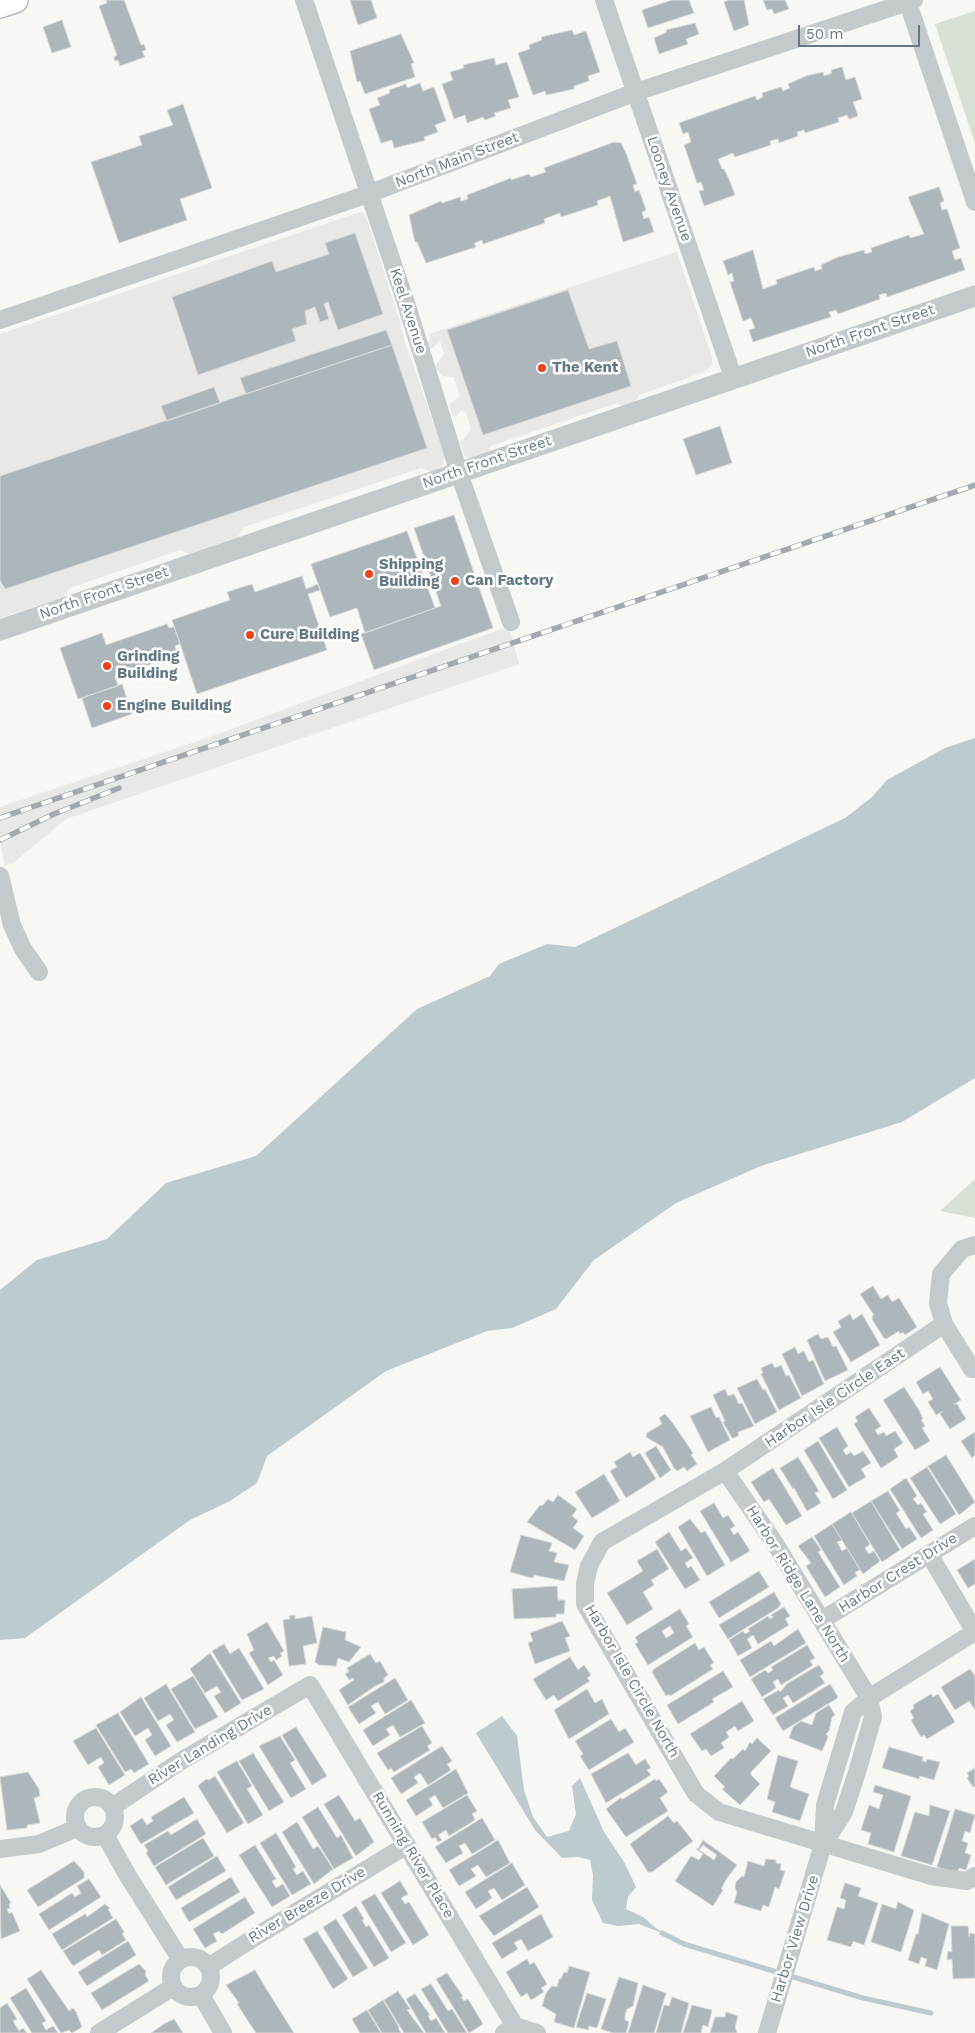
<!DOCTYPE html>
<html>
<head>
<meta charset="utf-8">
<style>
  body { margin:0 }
  #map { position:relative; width:975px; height:2033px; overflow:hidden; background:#f7f7f3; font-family:"Work Sans",sans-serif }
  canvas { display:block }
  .scale { position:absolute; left:798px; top:25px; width:122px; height:22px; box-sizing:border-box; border:2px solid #647986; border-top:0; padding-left:6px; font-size:15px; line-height:18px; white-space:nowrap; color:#647986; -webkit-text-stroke:4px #fff; paint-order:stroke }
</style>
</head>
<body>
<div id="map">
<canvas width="975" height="2033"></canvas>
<div class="scale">50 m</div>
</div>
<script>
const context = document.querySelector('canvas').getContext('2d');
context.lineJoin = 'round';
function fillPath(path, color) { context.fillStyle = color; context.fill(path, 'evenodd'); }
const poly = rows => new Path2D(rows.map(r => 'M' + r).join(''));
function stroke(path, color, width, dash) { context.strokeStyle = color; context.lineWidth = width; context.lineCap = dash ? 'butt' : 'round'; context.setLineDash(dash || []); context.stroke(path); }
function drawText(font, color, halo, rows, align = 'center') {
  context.font = font + ' "Work Sans",sans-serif'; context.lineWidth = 5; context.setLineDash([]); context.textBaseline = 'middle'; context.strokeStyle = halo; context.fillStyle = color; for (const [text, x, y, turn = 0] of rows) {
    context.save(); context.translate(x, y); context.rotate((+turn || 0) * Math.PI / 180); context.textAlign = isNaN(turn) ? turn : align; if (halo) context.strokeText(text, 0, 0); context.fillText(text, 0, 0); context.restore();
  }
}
const built = poly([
  [360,212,365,214,368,222,400,322,404,339,445,456,443,464,436,470,429,471,421,468,244,527,238,537,190,554,180,550,70,588,64,597,0,618,0,334],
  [677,252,712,357,712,365,704,372,639,395,637,400,629,405,623,407,617,403,491,446,488,453,470,458,464,456,460,443,471,430,466,412,462,410,455,417,451,415,450,404,460,396,453,377,443,376,434,367,444,354,440,341,429,351,427,343,430,339,429,334],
  [509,626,519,664,66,819,13,863,5,866,0,840,0,807,210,737]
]);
const green = poly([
  [975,11,975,143,935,24],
  [975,1179,975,1218,940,1211]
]);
const water = poly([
  [975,738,975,1078,902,1122,761,1166,676,1203,594,1260,556,1309,512,1328,487,1331,386,1371,267,1456,257,1483,230,1501,190,1520,25,1638,0,1640,0,1290,37,1260,107,1239,166,1183,256,1156,417,1009,490,976,499,964,547,944,575,947,845,818,872,797,887,780,945,748],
  [502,1716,517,1736,524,1790,533,1817,547,1837,569,1831,576,1814,572,1786,580,1778,604,1832,624,1862,636,1887,628,1897,626,1909,643,1917,662,1933,639,1924,618,1926,603,1923,592,1900,593,1875,590,1860,578,1857,562,1858,535,1830,476,1733]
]);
const stream = poly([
  [662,1933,684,1944,863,1998,931,2013]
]);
const building = poly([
  [106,0,124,0,141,45,144,44,146,50,142,51,145,57,120,66,118,60,115,61,114,57,117,55,99,6,107,3,106,0],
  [350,0,371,0,377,18,358,25,350,0],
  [672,0,689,0,694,13,648,28,642,10,672,0],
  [729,0,744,0,749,25,734,31,724,2,729,0],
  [763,0,785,0,789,9,774,14,772,9,767,10,763,0],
  [62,20,71,47,52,53,43,27,62,20],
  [695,23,699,34,686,39,688,44,659,54,654,38,667,32,666,30,695,23],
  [572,30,574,35,586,31,600,72,588,76,589,81,574,86,574,89,546,95,545,91,533,95,518,53,530,49,529,45,542,40,541,37,572,30],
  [401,34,414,63,411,64,415,77,365,94,360,81,357,82,350,51,401,34],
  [494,58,496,65,507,62,519,97,508,100,511,108,494,113,496,116,485,120,483,117,467,123,465,115,454,119,442,84,453,80,450,72,464,68,463,65,494,58],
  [842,67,846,80,855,77,862,99,853,102,858,116,849,119,847,115,838,118,839,122,805,133,804,130,797,132,798,136,779,143,778,139,770,141,771,145,735,157,733,153,718,159,722,169,724,169,728,177,735,195,704,206,699,191,704,190,701,182,697,183,684,145,691,142,688,132,683,134,679,123,755,96,757,100,763,97,762,93,781,87,783,91,790,88,788,84,806,76,823,72,824,76,832,73,831,70,842,67],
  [420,83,423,91,434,87,446,121,435,125,438,132,424,137,425,140,423,141,394,148,392,140,381,143,369,109,380,105,377,98,390,93,389,90,406,84,407,88,420,83],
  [183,104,212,188,180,199,187,220,119,243,91,162,142,145,139,136,173,125,167,110,183,104],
  [614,142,621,143,626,153,637,184,633,185,635,192,639,190,646,210,642,212,644,219,649,217,654,232,623,242,610,196,597,201,598,205,561,217,560,213,544,219,545,223,483,244,482,240,474,243,476,247,426,263,417,242,415,242,409,215,441,201,442,203,460,197,461,201,468,199,467,195,511,178,511,180,529,174,531,177,546,172,544,168,614,142],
  [939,187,944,201,940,203,942,210,947,209,960,248,952,251,955,260,961,258,965,270,887,297,886,293,879,295,880,299,838,314,836,310,829,312,831,317,753,342,749,330,755,328,751,318,743,321,730,282,734,281,732,273,728,275,723,261,753,250,763,289,777,284,776,280,814,267,815,271,822,269,821,265,838,257,864,250,865,254,872,252,871,248,909,235,910,238,924,234,908,197,939,187],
  [355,233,383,314,338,330,328,302,324,304,329,319,320,322,315,307,305,311,307,324,292,329,296,341,198,375,172,297,272,261,276,272,329,254,325,243,355,233],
  [568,290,589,349,617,341,631,386,483,435,447,330,568,290],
  [386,330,392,345,246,394,240,378,386,330],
  [392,345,427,448,5,589,0,580,0,476,392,345],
  [214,387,220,403,167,421,161,406,214,387],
  [720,426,732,463,696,475,683,439,720,426],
  [454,515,493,628,374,670,361,634,441,606,414,528,454,515],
  [407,531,435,608,365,633,357,608,330,617,311,564,407,531],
  [302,576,306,589,318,584,320,590,308,594,327,650,197,694,172,620,230,600,227,592,252,584,255,592,302,576],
  [167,624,169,628,174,627,180,644,175,646,178,655,115,676,118,686,78,699,60,648,102,633,106,645,167,624],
  [122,684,132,714,92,728,82,698,122,684],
  [873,1286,881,1299,888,1295,892,1302,899,1298,917,1327,905,1335,903,1332,900,1334,899,1331,886,1339,884,1338,873,1321,872,1316,874,1315,860,1294,873,1286],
  [850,1314,853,1320,862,1314,880,1345,851,1362,833,1332,841,1327,838,1321,850,1314],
  [818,1334,821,1339,828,1337,833,1347,836,1346,848,1370,825,1381,807,1340,818,1334],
  [795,1347,798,1354,804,1351,809,1362,813,1360,824,1384,802,1396,782,1354,795,1347],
  [772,1363,775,1368,781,1365,786,1376,789,1375,801,1398,779,1410,761,1374,763,1373,761,1368,772,1363],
  [940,1367,961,1400,954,1404,957,1404,966,1419,950,1429,940,1414,943,1411,936,1415,928,1402,933,1399,928,1391,923,1394,916,1382,940,1367],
  [757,1379,763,1390,765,1389,777,1412,755,1424,737,1388,757,1379],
  [904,1387,919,1410,923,1419,921,1420,925,1426,922,1428,930,1441,915,1450,883,1400,904,1387],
  [725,1389,728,1396,734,1394,739,1404,742,1403,754,1426,738,1432,739,1435,734,1438,732,1438,723,1422,725,1421,713,1395,725,1389],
  [711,1407,716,1418,719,1417,730,1440,708,1452,690,1416,711,1407],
  [869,1408,881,1426,875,1430,878,1435,884,1432,886,1436,895,1431,903,1443,894,1449,898,1457,881,1468,854,1424,858,1421,855,1417,869,1408],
  [665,1414,672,1422,693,1453,691,1455,697,1464,687,1471,684,1467,677,1471,674,1468,663,1447,646,1437,647,1433,662,1424,659,1418,665,1414],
  [837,1427,848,1446,843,1450,846,1455,851,1452,854,1456,863,1451,871,1463,861,1469,866,1477,849,1487,819,1438,837,1427],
  [975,1432,975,1455,972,1458,961,1441,975,1432],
  [818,1441,847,1490,833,1499,804,1450,818,1441],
  [656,1446,671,1470,660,1478,645,1453,656,1446],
  [630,1452,633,1457,640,1453,656,1479,626,1498,610,1471,617,1467,614,1462,630,1452],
  [946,1455,975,1502,959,1515,928,1466,946,1455],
  [798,1457,819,1491,815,1493,821,1503,807,1511,794,1488,793,1489,780,1468,798,1457],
  [927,1467,956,1514,940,1524,910,1478,927,1467],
  [773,1468,802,1516,786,1525,769,1499,764,1502,751,1482,773,1468],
  [604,1474,620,1501,592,1518,575,1492,604,1474],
  [906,1478,917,1496,913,1499,918,1505,921,1503,927,1512,923,1514,933,1530,921,1538,890,1489,906,1478],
  [888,1491,900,1511,896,1513,906,1529,909,1527,917,1539,902,1549,871,1501,888,1491],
  [558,1495,577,1509,572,1516,578,1521,573,1528,584,1536,575,1550,527,1522,540,1505,542,1506,548,1499,553,1502,558,1495],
  [871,1501,900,1550,882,1562,852,1513,871,1501],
  [714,1503,723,1518,728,1515,735,1526,730,1529,734,1535,738,1532,750,1551,731,1562,700,1511,714,1503],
  [851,1512,870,1544,865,1548,869,1554,874,1551,880,1561,863,1574,832,1524,851,1512],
  [690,1519,701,1533,705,1531,725,1565,707,1576,678,1527,690,1519],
  [832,1524,842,1540,837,1542,842,1551,847,1548,860,1570,855,1572,857,1576,844,1585,814,1536,832,1524],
  [669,1532,681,1551,686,1548,693,1558,685,1563,688,1568,691,1566,700,1580,685,1589,655,1542,669,1532],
  [521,1535,552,1543,549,1551,557,1553,554,1562,569,1565,564,1581,534,1575,533,1578,528,1577,510,1572,521,1535],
  [812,1537,821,1550,818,1552,840,1587,825,1597,806,1566,811,1563,798,1546,812,1537],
  [657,1549,669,1569,651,1580,654,1585,643,1592,653,1609,627,1625,607,1593,643,1571,637,1561,657,1549],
  [975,1559,975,1584,968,1588,957,1570,975,1559],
  [759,1571,769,1587,719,1618,709,1602,759,1571],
  [557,1586,558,1600,565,1600,564,1614,556,1614,556,1617,514,1619,512,1589,557,1586],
  [774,1592,781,1604,778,1608,728,1639,719,1625,774,1592],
  [784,1607,790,1616,785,1619,789,1625,758,1644,753,1635,747,1639,752,1648,738,1656,729,1640,743,1631,745,1634,750,1631,748,1629,768,1616,770,1619,773,1617,771,1615,784,1607],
  [680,1609,689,1624,686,1626,693,1637,648,1665,635,1644,638,1642,635,1637,680,1609],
  [670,1626,674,1633,666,1638,662,1631,670,1626],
  [295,1615,295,1619,312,1616,317,1643,303,1646,306,1664,289,1666,283,1620,290,1619,289,1616,295,1615],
  [562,1621,570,1636,565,1638,570,1651,535,1664,528,1643,533,1641,530,1633,562,1621],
  [267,1622,284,1651,280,1653,282,1656,276,1660,274,1656,268,1658,271,1662,274,1660,283,1675,268,1685,249,1653,254,1650,247,1634,267,1622],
  [323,1627,346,1632,345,1640,361,1647,349,1662,338,1658,336,1666,319,1665,315,1662,323,1627],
  [798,1629,806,1643,750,1677,740,1660,771,1641,774,1646,798,1629],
  [695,1643,699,1650,704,1647,714,1663,710,1665,713,1669,670,1696,669,1694,666,1696,652,1672,654,1669,695,1643],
  [224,1644,230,1654,239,1648,264,1689,242,1700,212,1651,224,1644],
  [807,1645,815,1658,810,1661,813,1665,781,1685,778,1679,773,1682,776,1688,762,1697,751,1679,765,1670,768,1673,773,1670,771,1667,807,1645],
  [210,1653,241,1703,225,1713,214,1696,221,1692,217,1686,205,1693,190,1669,210,1653],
  [370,1654,376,1663,380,1661,388,1675,384,1678,384,1682,375,1686,348,1705,339,1690,354,1680,353,1678,349,1680,345,1674,349,1672,347,1668,370,1654],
  [570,1657,578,1670,584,1665,591,1675,587,1678,590,1681,558,1701,554,1695,546,1700,533,1679,570,1657],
  [819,1665,824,1673,820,1676,825,1683,793,1703,788,1695,783,1698,788,1706,773,1715,763,1699,779,1690,780,1692,788,1683,819,1665],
  [970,1669,975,1676,975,1710,969,1701,955,1710,941,1687,970,1669],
  [723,1671,733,1687,712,1699,714,1702,678,1724,667,1705,723,1671],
  [193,1676,218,1717,195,1729,171,1689,193,1676],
  [395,1678,408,1700,385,1714,378,1702,371,1706,376,1713,359,1724,348,1707,395,1678],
  [166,1684,195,1732,177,1742,166,1725,174,1720,170,1714,158,1721,144,1698,166,1684],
  [830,1684,838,1697,836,1699,783,1731,775,1718,830,1684],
  [587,1689,595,1703,602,1699,609,1714,569,1739,554,1710,587,1689],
  [931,1694,933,1697,938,1694,955,1722,927,1739,924,1735,921,1737,911,1720,914,1718,910,1711,914,1708,913,1705,931,1694],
  [141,1697,171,1746,155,1756,145,1740,152,1735,148,1728,135,1736,120,1712,141,1697],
  [411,1700,425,1723,400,1737,393,1725,386,1729,390,1735,373,1746,363,1730,411,1700],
  [742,1701,754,1721,738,1731,735,1726,726,1732,729,1737,721,1743,724,1748,711,1756,706,1749,702,1751,690,1734,742,1701],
  [829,1705,835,1715,832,1717,829,1731,826,1734,828,1737,822,1751,789,1738,793,1727,801,1721,812,1725,816,1713,829,1705],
  [118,1713,149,1764,134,1773,131,1769,125,1772,96,1725,118,1713],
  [611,1719,619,1732,625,1728,634,1742,589,1770,580,1756,583,1754,575,1741,611,1719],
  [422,1726,432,1743,427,1746,430,1750,394,1772,391,1768,388,1770,377,1753,422,1726],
  [296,1727,327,1776,312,1785,282,1735,296,1727],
  [96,1728,125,1775,109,1785,98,1767,104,1763,101,1757,88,1765,73,1741,96,1728],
  [280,1736,295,1760,290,1763,306,1789,291,1798,259,1746,280,1736],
  [757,1738,771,1751,751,1772,751,1775,760,1784,740,1805,722,1789,725,1787,714,1776,731,1758,733,1759,743,1749,745,1751,750,1742,752,1744,757,1738],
  [442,1746,452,1761,447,1764,451,1770,428,1785,420,1773,414,1777,418,1783,401,1794,391,1778,442,1746],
  [889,1747,923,1757,922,1761,926,1762,927,1759,940,1762,934,1780,920,1776,919,1779,882,1768,889,1747],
  [253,1753,284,1802,269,1811,239,1761,253,1753],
  [628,1753,636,1765,645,1759,651,1768,647,1770,651,1775,606,1803,591,1774,628,1753],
  [778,1755,798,1761,790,1787,809,1794,800,1821,772,1812,775,1802,767,1799,778,1755],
  [237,1761,252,1786,247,1789,263,1815,248,1824,217,1772,237,1761],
  [975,1768,975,1786,973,1787,967,1778,969,1776,967,1773,975,1768],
  [456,1769,468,1793,443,1808,435,1795,429,1799,433,1805,416,1816,406,1800,456,1769],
  [28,1772,39,1789,40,1796,34,1798,40,1823,27,1825,27,1828,7,1830,0,1777,28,1772],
  [215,1776,244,1823,227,1833,198,1786,206,1779,209,1780,215,1776],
  [655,1779,656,1781,659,1779,668,1792,660,1798,668,1811,626,1837,606,1809,620,1798,623,1799,655,1779],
  [875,1785,911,1796,894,1852,868,1844,871,1833,861,1830,869,1805,879,1809,883,1795,873,1792,875,1785],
  [339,1795,355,1821,360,1818,374,1842,356,1856,324,1804,339,1795],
  [467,1795,477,1811,472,1814,475,1820,449,1836,446,1830,438,1835,442,1840,438,1842,435,1837,432,1839,422,1822,467,1795],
  [184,1797,194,1813,141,1844,130,1826,142,1818,147,1825,153,1821,151,1817,184,1797],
  [930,1805,950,1811,932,1865,901,1856,915,1812,929,1816,930,1805],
  [318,1807,337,1838,341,1835,353,1858,334,1869,302,1817,318,1807],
  [955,1809,975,1815,970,1833,965,1831,962,1841,968,1843,965,1853,971,1855,966,1870,959,1868,957,1873,937,1867,955,1809],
  [668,1816,674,1823,677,1821,693,1841,652,1872,648,1872,630,1844,668,1816],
  [482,1818,495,1840,472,1854,465,1843,459,1846,463,1853,446,1863,435,1847,482,1818],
  [197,1819,206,1834,154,1866,146,1853,148,1851,144,1845,168,1831,171,1835,197,1819],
  [297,1822,313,1849,318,1846,333,1869,314,1884,282,1832,297,1822],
  [276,1833,296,1867,293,1869,297,1875,303,1871,311,1884,292,1895,260,1843,276,1833],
  [203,1838,214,1856,166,1885,155,1867,203,1838],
  [498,1840,510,1863,486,1877,478,1865,471,1869,476,1876,459,1886,449,1870,498,1840],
  [703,1840,737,1865,727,1878,721,1889,723,1890,713,1906,675,1881,691,1856,699,1860,703,1854,696,1849,698,1849,703,1840],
  [703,1845,717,1855,714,1860,699,1850,703,1845],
  [255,1845,276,1879,272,1881,276,1888,283,1884,290,1896,272,1907,239,1855,255,1845],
  [217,1856,226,1871,176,1900,168,1887,217,1856],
  [766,1859,776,1860,776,1863,781,1864,780,1870,785,1871,779,1889,775,1887,769,1907,763,1905,761,1911,734,1903,737,1892,735,1887,736,1882,742,1876,744,1877,748,1861,764,1866,766,1859],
  [74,1861,84,1872,84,1878,38,1907,27,1890,74,1861],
  [512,1863,525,1885,502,1900,494,1888,488,1891,492,1898,476,1909,465,1892,512,1863],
  [231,1877,240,1892,189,1922,181,1908,231,1877],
  [89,1879,101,1897,49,1930,39,1914,72,1893,75,1897,81,1893,77,1886,89,1879],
  [400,1881,408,1894,401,1898,405,1904,409,1902,429,1935,413,1945,381,1893,400,1881],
  [845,1883,861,1888,858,1896,878,1903,864,1945,853,1941,851,1947,827,1940,837,1907,844,1909,846,1900,840,1898,845,1883],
  [0,1885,11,1903,9,1904,10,1908,7,1909,9,1914,12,1912,20,1931,1,1939,0,1885],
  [527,1887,539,1907,494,1936,479,1916,527,1887],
  [375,1894,406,1943,391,1952,361,1902,375,1894],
  [245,1897,255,1913,222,1934,219,1931,213,1934,217,1941,205,1948,193,1929,245,1897],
  [898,1902,914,1910,901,1952,871,1942,882,1904,896,1909,898,1902],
  [105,1904,110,1908,108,1909,113,1918,62,1950,52,1934,85,1914,87,1917,105,1904],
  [356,1906,364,1919,362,1920,366,1927,369,1925,389,1958,374,1967,342,1915,356,1906],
  [922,1913,949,1924,937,1970,925,1966,927,1959,921,1957,919,1964,908,1960,916,1934,918,1934,922,1913],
  [541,1914,553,1937,528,1951,521,1939,514,1943,518,1949,502,1959,492,1943,541,1914],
  [116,1919,124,1932,122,1934,126,1940,102,1955,99,1950,73,1966,63,1951,116,1919],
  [336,1919,368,1968,353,1977,323,1927,336,1919],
  [951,1926,968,1926,969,1937,970,1933,975,1934,975,1978,953,1979,952,1959,947,1960,948,1951,952,1952,951,1926],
  [317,1931,348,1979,333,1989,303,1939,317,1931],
  [128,1941,136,1955,87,1986,78,1972,128,1941],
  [527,1959,530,1965,534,1962,547,1984,541,1988,544,1992,531,2000,527,1993,521,1997,506,1972,527,1959],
  [139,1964,146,1971,145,1975,149,1981,102,2010,91,1993,139,1964],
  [569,1966,590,1972,574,2028,554,2022,556,2014,542,2006,546,1993,552,1986,557,1987,559,1979,561,1979,564,1972,567,1973,569,1966],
  [41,1970,69,2011,73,2008,76,2012,82,2027,72,2033,69,2030,61,2033,27,1979,41,1970],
  [255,1970,270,1995,294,2033,256,2033,237,2004,239,2003,226,1985,255,1970],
  [447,1973,463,1996,461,1997,464,2001,468,1999,483,2024,469,2033,436,1979,447,1973],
  [619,1977,638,1983,633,2006,627,2009,625,2015,625,2020,629,2022,626,2033,613,2033,601,2029,619,1977],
  [431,1984,448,2011,452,2009,467,2033,448,2033,421,1989,431,1984],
  [643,1985,666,1993,654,2033,628,2033,643,1985],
  [26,1988,46,2021,42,2023,46,2030,53,2026,58,2033,32,2033,10,1998,26,1988],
  [398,1991,410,2009,407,2010,424,2033,404,2033,384,2000,398,1991],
  [587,1993,606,1999,597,2028,589,2026,588,2030,576,2027,587,1993],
  [415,1994,430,2015,428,2016,431,2021,436,2018,445,2033,426,2033,406,1999,415,1994],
  [672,1997,689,2003,681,2033,656,2033,664,2005,669,2006,672,1997],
  [383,2000,399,2027,398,2028,401,2033,382,2033,368,2010,383,2000],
  [7,2003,17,2019,13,2021,19,2031,23,2028,27,2033,0,2033,0,2008,7,2003],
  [692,2005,712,2010,708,2027,703,2025,701,2033,683,2033,692,2005],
  [367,2010,381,2033,360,2033,352,2019,367,2010],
  [726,2012,738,2016,735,2027,737,2033,710,2033,715,2017,725,2017,726,2012],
  [174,2019,183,2033,151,2033,164,2024,174,2019]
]);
const minor = poly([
  [304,0,406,303,459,473,511,622],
  [604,0,733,377],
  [907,0,975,202],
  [0,320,368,194,636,92,914,0],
  [0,876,12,925,23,949,39,972],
  [975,1245,962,1249,941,1274,938,1303,944,1324,972,1369,975,1367],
  [944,1324,725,1471,602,1542,589,1566,585,1584,585,1604,696,1794,719,1812,931,1876,967,1881,975,1876],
  [725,1471,774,1542,869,1698,873,1717,858,1769,844,1812,824,1843],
  [929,1554,975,1632],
  [822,1620,975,1526],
  '75 1817a20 20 0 1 1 40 0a20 20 0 1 1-40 0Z',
  [112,1807,181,1761,310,1685,515,2026],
  [105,1835,128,1876,181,1960],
  [0,1849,39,1844,77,1828],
  '171 1977a20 20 0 1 1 40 0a20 20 0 1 1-40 0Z',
  [208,1967,255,1937,407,1845],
  [201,1995,223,2033],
  [99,2033,173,1987],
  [504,2033,515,2026,537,2033],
  [767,2033,823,1844,825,1805,853,1712,869,1698,975,1632]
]);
const tertiary = poly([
  [0,630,975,296]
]);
const secondary = poly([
  [0,5,15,0]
]);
const rail = poly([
  [0,818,975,485],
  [0,840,54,814,119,788]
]);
const markers = [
  [542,368,5,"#ed431d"],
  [369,574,5,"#ed431d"],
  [455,581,5,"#ed431d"],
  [250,635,5,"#ed431d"],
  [107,666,5,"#ed431d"],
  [107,706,5,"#ed431d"]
];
const streetNames = [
  ["North Main Street",457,160,-21],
  ["Looney Avenue",669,189,71],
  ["Keel Avenue",408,311,72],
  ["North Front Street",870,331,-19],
  ["North Front Street",487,462,-19],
  ["North Front Street",104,593,-19],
  ["Harbor Isle Circle East",835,1398,-34],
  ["Harbor Crest Drive",898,1573,-32],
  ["Harbor Ridge Lane North",798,1584,58],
  ["Harbor Isle Circle North",632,1681,60],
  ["River Landing Drive",210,1745,-31],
  ["Running River Place",413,1855,59],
  ["River Breeze Drive",307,1905,-31],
  ["Harbor View Drive",795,1939,-73]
];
const poiNames = [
  ["The Kent",552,368],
  ["Shipping",379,565],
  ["Building",379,582],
  ["Can Factory",465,581],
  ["Cure Building",260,635],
  ["Grinding",117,657],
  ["Building",117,674],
  ["Engine Building",117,706]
];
fillPath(built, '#e8e8e7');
fillPath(green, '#d8dfd4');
fillPath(water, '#bdcace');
stroke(stream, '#bdcace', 5);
fillPath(building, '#adb6bb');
stroke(building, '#d8d8d6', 1);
stroke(secondary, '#b6bcc0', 28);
stroke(minor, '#c4c9cb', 18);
stroke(tertiary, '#c4c9cb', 21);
stroke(secondary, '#fff', 25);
stroke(rail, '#a2aaaf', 5.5);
stroke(rail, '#fff', 4, [11]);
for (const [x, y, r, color] of markers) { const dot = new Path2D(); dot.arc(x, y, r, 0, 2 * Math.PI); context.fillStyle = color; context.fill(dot); stroke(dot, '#fff', 2); }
drawText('15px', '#647986', '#fff', streetNames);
drawText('bold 15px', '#647986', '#fff', poiNames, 'left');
</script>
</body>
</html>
